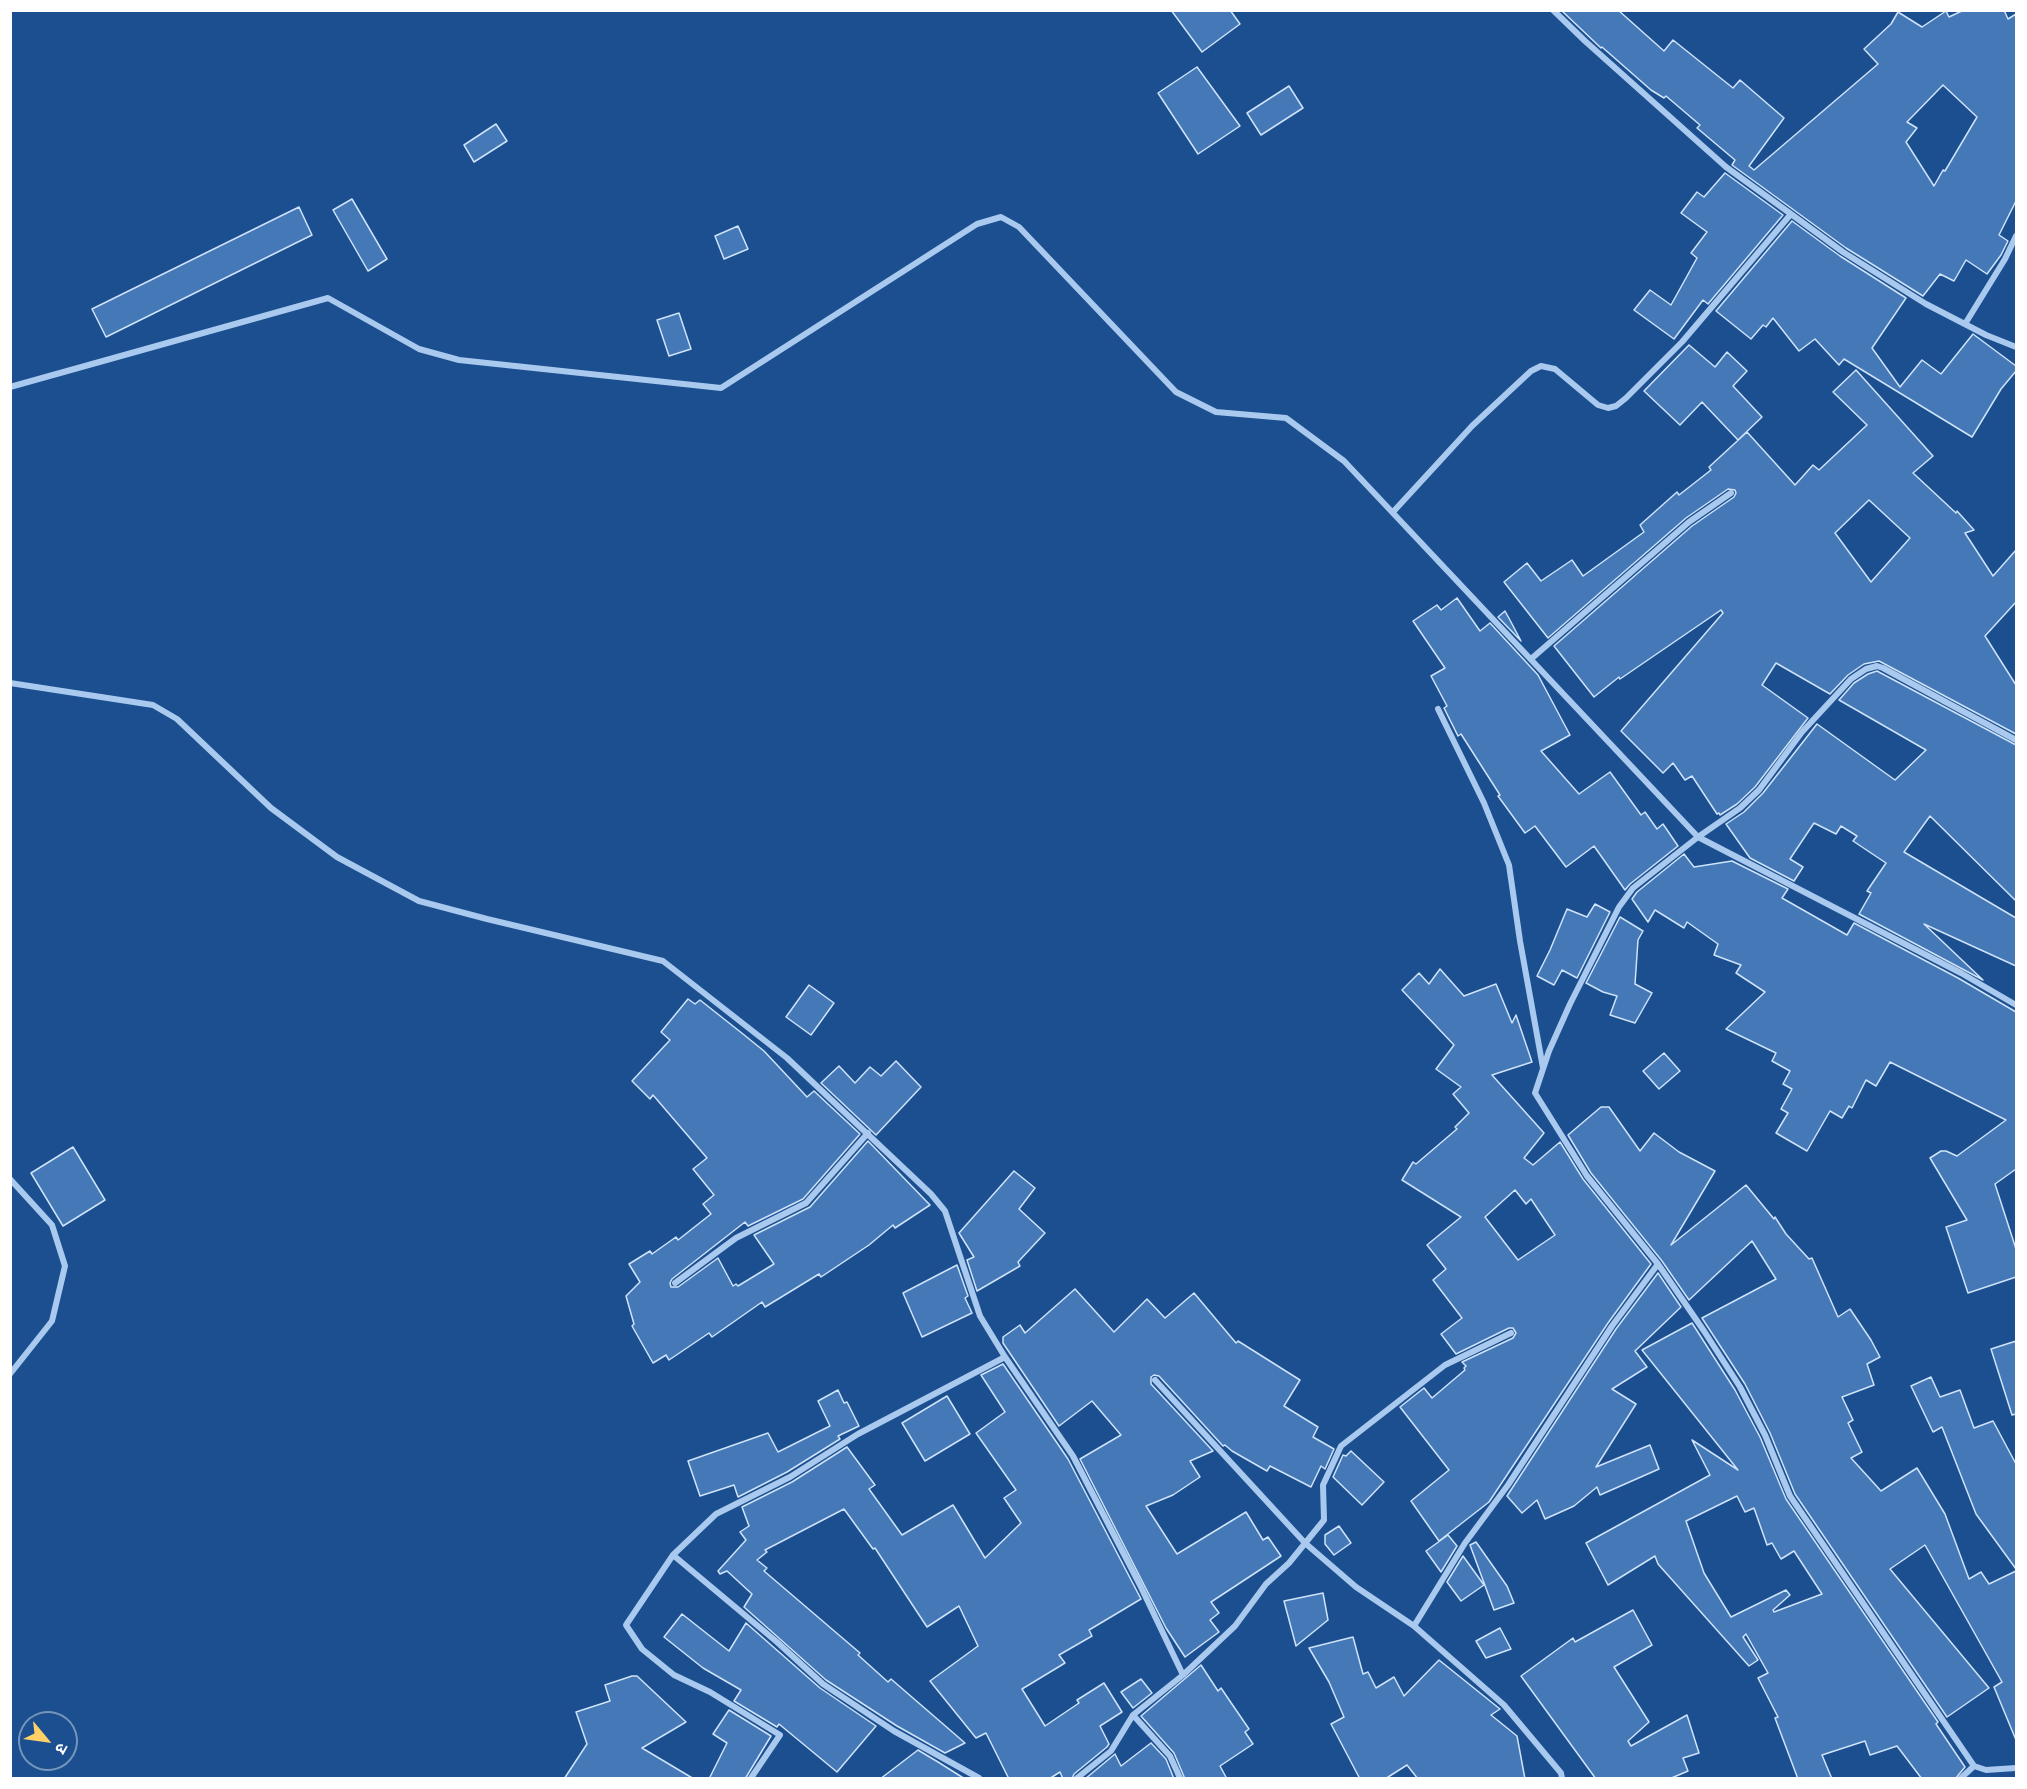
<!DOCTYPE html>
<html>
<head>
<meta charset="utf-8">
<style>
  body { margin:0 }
  #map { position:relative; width:2027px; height:1789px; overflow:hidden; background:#1b4f8f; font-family:Barlow,"Noto Sans Devanagari",sans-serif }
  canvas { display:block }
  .frame { position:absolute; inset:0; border:12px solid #fff; pointer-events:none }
  .north { position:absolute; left:18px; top:1711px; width:60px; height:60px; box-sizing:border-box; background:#1b4f8f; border:2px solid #7695bc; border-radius:50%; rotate:119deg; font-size:16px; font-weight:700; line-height:24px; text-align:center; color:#fff }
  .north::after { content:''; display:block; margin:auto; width:21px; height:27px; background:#ffd166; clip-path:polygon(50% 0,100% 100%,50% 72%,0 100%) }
</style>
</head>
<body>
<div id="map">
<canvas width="2027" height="1789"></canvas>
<div class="frame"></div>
<div class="north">उ</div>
</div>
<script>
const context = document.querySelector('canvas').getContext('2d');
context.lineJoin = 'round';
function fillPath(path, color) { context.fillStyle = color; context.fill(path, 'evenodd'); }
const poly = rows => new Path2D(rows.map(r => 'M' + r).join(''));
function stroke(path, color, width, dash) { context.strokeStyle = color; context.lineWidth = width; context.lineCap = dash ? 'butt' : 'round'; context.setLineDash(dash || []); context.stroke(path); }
const building = poly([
  [1171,10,1230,10,1240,24,1202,52,1171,10],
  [1561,10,1618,10,1664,51,1673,40,1733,88,1740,80,1784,118,1749,166,1754,170,1878,64,1864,49,1891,24,1898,12,1922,27,1946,11,1949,17,1964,10,2004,10,2008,19,2016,14,2016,201,1999,235,2008,241,2001,255,1987,274,1966,260,1954,281,1940,274,1923,296,1846,248,1732,165,1735,160,1697,128,1700,125,1666,96,1664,98,1651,90,1602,47,1601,48,1561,10],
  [1943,85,1977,117,1945,171,1943,170,1934,186,1906,142,1917,128,1907,122,1943,85],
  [1197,67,1240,126,1198,154,1158,93,1197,67],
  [1289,86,1303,108,1261,135,1247,113,1289,86],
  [496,124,507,141,474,162,464,145,496,124],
  [1725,173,1783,215,1708,304,1703,300,1674,339,1634,310,1650,290,1671,305,1697,258,1691,253,1707,232,1681,213,1697,192,1704,197,1725,173],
  [352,199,387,259,368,271,333,210,352,199],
  [299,207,312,235,106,337,92,309,299,207],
  [1792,221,1840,256,1906,298,1872,348,1900,387,1922,360,1941,374,1973,334,2016,366,2016,371,2001,389,1972,437,1844,359,1839,365,1815,339,1799,351,1773,318,1766,327,1763,325,1751,339,1716,311,1792,221],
  [738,226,748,249,724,259,715,236,738,226],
  [679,313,691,349,669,356,657,320,679,313],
  [1689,345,1715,367,1727,352,1747,371,1733,386,1762,417,1738,440,1702,402,1680,425,1644,391,1689,345],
  [1856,370,1933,456,1913,473,1956,513,1957,511,1974,530,1965,533,1993,576,2016,550,2016,602,1985,636,2016,685,2016,734,1879,661,1864,664,1848,675,1830,694,1776,663,1762,685,1808,718,1755,787,1737,804,1720,815,1719,813,1717,814,1692,776,1685,780,1673,763,1663,773,1621,731,1723,613,1721,610,1620,679,1619,677,1594,697,1554,646,1692,526,1734,497,1736,493,1735,490,1728,489,1686,518,1548,638,1504,582,1527,563,1541,581,1572,560,1583,576,1644,532,1640,525,1677,492,1679,495,1711,470,1709,467,1747,432,1795,485,1813,465,1819,470,1867,425,1833,392,1856,370],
  [1869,500,1910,538,1871,582,1835,533,1869,500],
  [1457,598,1480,631,1490,623,1538,675,1570,735,1541,751,1579,794,1610,772,1641,815,1645,812,1657,829,1663,824,1678,846,1630,884,1625,890,1594,846,1566,867,1535,826,1525,833,1498,796,1500,795,1461,734,1458,736,1444,708,1447,706,1431,676,1445,668,1413,621,1437,605,1441,610,1457,598],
  [1505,611,1511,622,1521,641,1498,617,1505,611],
  [1877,671,2016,745,2016,901,1930,816,1904,852,2016,918,2016,966,1924,924,1983,980,1859,914,1871,893,1867,891,1886,863,1853,841,1857,836,1841,826,1836,834,1814,823,1790,859,1803,867,1794,881,1750,858,1726,824,1744,812,1763,793,1817,724,1895,780,1926,750,1839,700,1854,683,1868,674,1877,671],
  [1684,854,1694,867,1732,861,1788,889,1782,898,1847,935,1854,923,1958,978,2016,1012,2016,1169,1995,1184,2016,1249,2016,1277,1968,1293,1946,1227,1967,1220,1930,1158,1941,1151,1946,1151,1957,1156,2006,1120,1890,1062,1876,1086,1866,1080,1852,1108,1849,1106,1842,1118,1830,1111,1807,1151,1776,1133,1788,1113,1781,1109,1792,1089,1783,1084,1790,1071,1772,1061,1776,1053,1726,1029,1765,992,1736,973,1741,965,1714,955,1718,944,1687,922,1684,928,1655,910,1648,922,1632,899,1637,892,1684,854],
  [1595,904,1610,912,1577,978,1562,970,1554,985,1537,976,1550,950,1567,909,1587,917,1595,904],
  [1620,917,1643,931,1638,940,1635,984,1652,993,1635,1023,1610,1015,1617,996,1603,992,1586,983,1620,917],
  [1440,969,1464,996,1496,984,1512,1023,1516,1015,1532,1062,1492,1075,1544,1133,1524,1158,1533,1165,1560,1142,1583,1179,1651,1264,1608,1323,1489,1502,1439,1541,1411,1501,1449,1470,1400,1407,1424,1388,1432,1398,1465,1370,1464,1368,1466,1366,1462,1362,1513,1338,1516,1333,1513,1328,1509,1328,1456,1354,1441,1334,1462,1318,1433,1280,1446,1269,1427,1245,1461,1217,1402,1180,1413,1162,1416,1164,1457,1129,1455,1127,1469,1113,1453,1094,1461,1087,1436,1069,1454,1045,1402,990,1419,973,1429,984,1440,969],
  [1515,1190,1526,1204,1531,1199,1555,1235,1518,1260,1485,1217,1515,1190],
  [809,985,834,1003,811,1035,786,1017,809,985],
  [688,999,695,1004,700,1000,743,1034,764,1051,807,1097,814,1091,860,1134,803,1199,748,1226,745,1222,672,1279,670,1283,671,1287,678,1287,718,1258,733,1286,736,1284,738,1286,774,1264,754,1235,810,1207,868,1141,930,1205,895,1228,893,1225,869,1245,821,1277,819,1274,765,1307,762,1302,712,1337,709,1333,669,1360,666,1355,653,1363,632,1326,634,1324,626,1296,640,1282,629,1264,650,1251,652,1254,676,1237,678,1240,711,1214,703,1204,714,1195,693,1169,707,1158,653,1095,650,1099,632,1081,670,1040,661,1032,688,999],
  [1664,1053,1680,1071,1659,1089,1643,1071,1664,1053],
  [896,1061,921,1087,876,1135,821,1083,839,1066,855,1083,870,1067,881,1076,896,1061],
  [1601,1107,1609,1107,1640,1151,1654,1133,1679,1152,1715,1171,1671,1245,1746,1185,1774,1219,1775,1217,1786,1234,1809,1259,1812,1258,1838,1317,1850,1309,1871,1340,1880,1357,1867,1364,1874,1385,1842,1397,1853,1420,1848,1423,1862,1452,1851,1458,1881,1491,1917,1468,1945,1514,1969,1579,1981,1572,1989,1584,2016,1571,2016,1740,1994,1687,2002,1682,1925,1545,1890,1569,1989,1688,1947,1717,1795,1494,1770,1433,1745,1384,1702,1318,1776,1279,1752,1241,1689,1300,1662,1261,1591,1173,1568,1135,1601,1107],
  [73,1147,105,1200,63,1226,31,1173,73,1147],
  [1014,1171,1035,1188,1019,1209,1045,1233,1018,1262,1020,1266,977,1291,967,1260,974,1257,959,1233,1014,1171],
  [957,1265,968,1296,965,1298,972,1313,922,1337,903,1293,957,1265],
  [1658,1273,1681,1307,1635,1351,1647,1367,1612,1389,1636,1404,1596,1467,1650,1445,1659,1469,1600,1495,1597,1487,1574,1506,1545,1519,1537,1500,1522,1513,1507,1496,1616,1329,1658,1273],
  [1075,1289,1114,1332,1147,1299,1165,1318,1194,1293,1236,1343,1238,1341,1300,1380,1284,1406,1318,1427,1313,1437,1334,1449,1325,1469,1321,1466,1311,1487,1270,1466,1267,1471,1232,1451,1225,1445,1223,1446,1159,1376,1154,1375,1151,1377,1151,1384,1213,1451,1190,1461,1200,1477,1173,1495,1146,1506,1177,1554,1246,1512,1263,1540,1268,1537,1281,1556,1211,1602,1219,1613,1210,1620,1219,1632,1185,1657,1166,1628,1080,1459,1121,1435,1092,1401,1059,1426,1003,1343,1003,1337,1020,1325,1025,1333,1075,1289],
  [1692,1323,1735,1390,1760,1437,1786,1499,1938,1722,1936,1724,1965,1767,1955,1779,1922,1779,1897,1746,1870,1755,1865,1741,1822,1755,1832,1779,1798,1779,1775,1718,1778,1717,1758,1678,1768,1673,1746,1634,1743,1637,1758,1660,1749,1666,1658,1564,1655,1556,1608,1585,1586,1543,1710,1475,1692,1440,1738,1470,1642,1350,1692,1323],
  [1737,1496,1745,1512,1754,1508,1767,1545,1772,1543,1781,1559,1794,1551,1822,1594,1774,1612,1773,1610,1790,1595,1786,1590,1731,1617,1704,1573,1686,1521,1737,1496],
  [2016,1341,2016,1414,2012,1415,1991,1349,2016,1341],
  [1003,1364,1068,1459,1141,1599,1089,1630,1092,1636,1059,1655,1065,1663,1022,1689,1045,1726,1079,1703,1077,1700,1104,1683,1122,1712,1100,1726,1109,1744,1107,1747,1074,1774,1072,1779,1063,1779,1060,1772,1049,1779,1009,1779,986,1733,976,1738,930,1681,978,1646,959,1606,927,1627,875,1548,873,1549,844,1509,765,1550,767,1552,757,1560,767,1568,764,1571,860,1653,858,1655,888,1682,891,1679,965,1743,945,1753,897,1726,826,1680,744,1607,752,1594,727,1571,720,1574,718,1571,746,1540,740,1532,749,1526,742,1507,792,1482,847,1447,875,1485,869,1489,902,1535,953,1505,985,1558,1021,1523,1004,1498,1016,1490,976,1433,1005,1412,981,1375,1003,1364],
  [1931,1377,1940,1397,1960,1390,1974,1428,1993,1421,2016,1464,2016,1569,1976,1514,1942,1427,1933,1432,1911,1386,1931,1377],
  [838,1390,844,1403,847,1402,859,1426,838,1436,840,1439,787,1472,738,1497,734,1485,700,1496,688,1461,768,1433,778,1452,830,1426,818,1401,838,1390],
  [947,1396,970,1434,925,1461,902,1423,947,1396],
  [1351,1451,1384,1482,1362,1505,1333,1477,1343,1455,1346,1456,1351,1451],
  [1339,1526,1351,1543,1334,1555,1325,1544,1325,1535,1339,1526],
  [1448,1535,1457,1546,1441,1572,1426,1551,1448,1535],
  [1476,1542,1507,1586,1514,1603,1494,1610,1470,1545,1476,1542],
  [1463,1556,1484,1585,1461,1601,1447,1582,1463,1556],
  [1323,1593,1328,1620,1296,1646,1284,1601,1323,1593],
  [1633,1610,1652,1645,1614,1667,1649,1722,1628,1741,1631,1746,1687,1715,1699,1753,1683,1758,1688,1771,1669,1779,1596,1779,1521,1676,1573,1638,1575,1642,1633,1610],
  [682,1614,729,1651,746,1623,820,1688,876,1726,837,1772,779,1724,777,1727,734,1701,741,1690,703,1668,664,1637,682,1614],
  [1500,1628,1511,1649,1486,1658,1476,1641,1500,1628],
  [1353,1637,1363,1674,1368,1672,1376,1688,1394,1677,1404,1696,1439,1660,1500,1709,1491,1715,1517,1736,1525,1779,1418,1779,1407,1765,1385,1779,1360,1779,1331,1724,1344,1717,1329,1682,1309,1648,1353,1637],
  [1201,1665,1218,1691,1221,1688,1249,1729,1245,1732,1253,1744,1220,1766,1227,1779,1185,1779,1174,1753,1141,1716,1201,1665],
  [632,1676,637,1676,686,1722,642,1748,694,1779,564,1779,587,1744,576,1712,610,1701,605,1685,632,1676],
  [1141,1679,1152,1693,1133,1708,1121,1692,1141,1679],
  [729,1710,771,1736,745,1779,709,1779,727,1743,713,1734,729,1710],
  [1151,1743,1166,1759,1174,1779,1085,1779,1115,1754,1121,1766,1151,1743],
  [918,1750,938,1762,965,1779,880,1779,918,1750]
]);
const minor = poly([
  [1553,10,1585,41,1726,167,1791,214,1843,252,1926,304,1986,335,2016,347],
  [1965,324,2005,259,2016,236],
  [10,387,328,298,419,349,459,360,721,388,977,224,1001,217,1019,227,1176,392,1216,412,1286,418,1344,461,1698,837,1961,973,2016,1005],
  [1393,512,1472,426,1531,371,1541,366,1555,369,1598,405,1608,408,1616,406,1626,398,1682,342,1791,214],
  [1531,659,1689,522,1731,493],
  [10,683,153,705,177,719,271,808,337,857,419,901,487,919,663,961,787,1058,931,1194,945,1211,980,1316,1005,1357,1073,1456,1140,1585,1183,1675],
  [1438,709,1484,803,1509,865,1520,941,1543,1068],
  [2016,740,1883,668,1877,666,1866,669,1851,679,1802,732,1759,790,1740,808,1698,837,1633,888,1619,907,1570,1004,1549,1051,1535,1093,1587,1176,1658,1264,1704,1331,1740,1387,1765,1435,1790,1496,1974,1766,1986,1770,2016,1768],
  [10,1179,52,1225,65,1266,52,1321,10,1374],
  [675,1283,736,1238,806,1203,868,1133],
  [1155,1380,1305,1543,1356,1587,1414,1626,1504,1705,1561,1773,1562,1778],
  [673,1555,777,1642,823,1684,894,1731,979,1778],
  [1414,1626,1465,1543,1508,1485,1612,1326,1658,1264],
  [1133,1715,1170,1756,1180,1778],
  [751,1778,780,1735,710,1692,674,1675,642,1649,626,1625,673,1555,716,1514,790,1477,858,1434,1005,1357],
  [1077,1778,1111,1751,1133,1715,1183,1675,1235,1626,1266,1584,1289,1563,1324,1520,1323,1485,1341,1446,1445,1365,1511,1333],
  [1961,1778,1974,1766]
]);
fillPath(building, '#4478b7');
stroke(building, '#cfe3fa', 1.5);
stroke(minor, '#a9c9ee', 6);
</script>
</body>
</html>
